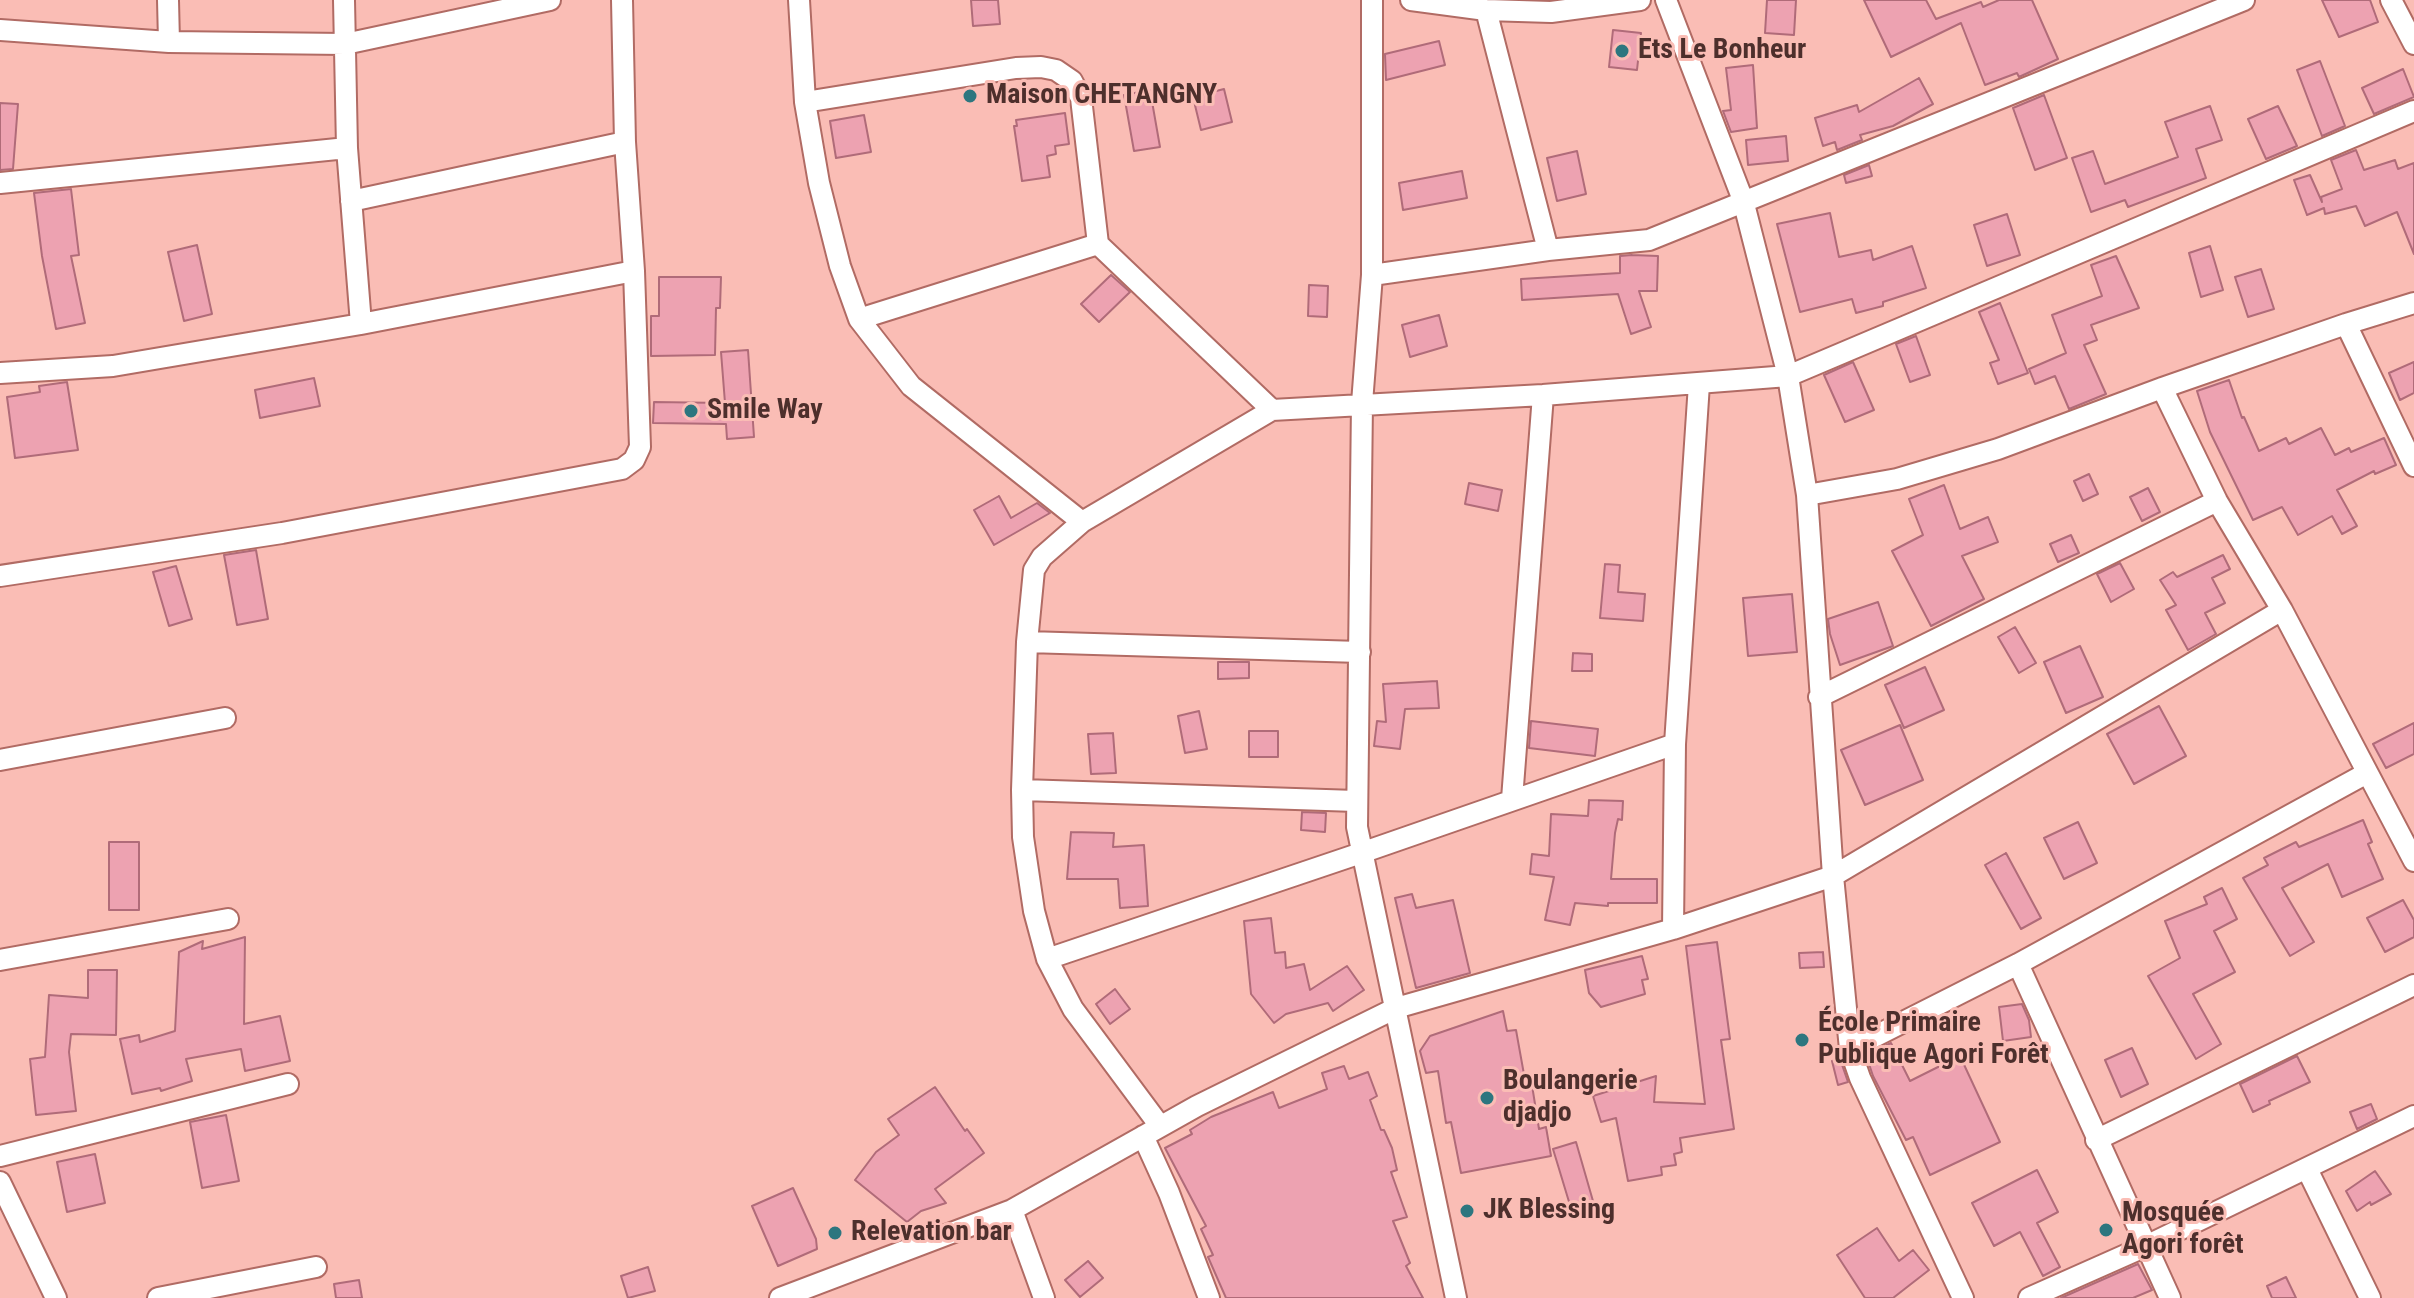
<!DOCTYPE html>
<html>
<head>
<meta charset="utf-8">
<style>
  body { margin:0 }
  canvas { display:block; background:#fabdb5 }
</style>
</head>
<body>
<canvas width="2414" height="1298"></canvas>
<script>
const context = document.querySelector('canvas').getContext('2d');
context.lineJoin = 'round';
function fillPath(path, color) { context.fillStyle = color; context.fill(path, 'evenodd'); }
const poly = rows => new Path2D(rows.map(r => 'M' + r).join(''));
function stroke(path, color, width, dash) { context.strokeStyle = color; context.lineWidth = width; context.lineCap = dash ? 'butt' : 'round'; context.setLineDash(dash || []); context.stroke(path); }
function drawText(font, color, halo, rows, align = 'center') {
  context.font = font + ' "Roboto Condensed",sans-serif'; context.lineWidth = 6; context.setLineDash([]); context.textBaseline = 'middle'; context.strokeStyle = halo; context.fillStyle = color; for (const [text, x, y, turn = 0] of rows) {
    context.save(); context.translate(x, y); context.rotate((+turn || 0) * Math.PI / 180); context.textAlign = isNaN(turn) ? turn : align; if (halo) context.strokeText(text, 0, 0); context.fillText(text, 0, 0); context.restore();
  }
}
const building = poly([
  [971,0,998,0,1000,24,973,26,971,0],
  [1767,0,1796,0,1794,35,1765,33,1767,0],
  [1864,0,1926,0,1936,19,1981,2,1983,7,1999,0,2032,0,2058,59,2019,77,2017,73,1985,85,1961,23,1891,57,1864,0],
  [2322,0,2370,0,2378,22,2339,37,2322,0],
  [1613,30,1641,33,1637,70,1609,67,1613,30],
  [1439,41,1445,65,1386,80,1385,54,1439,41],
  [2320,61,2345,126,2322,136,2297,70,2320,61],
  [1753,65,1757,128,1731,132,1723,111,1731,110,1726,68,1753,65],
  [2403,69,2414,97,2374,114,2362,88,2403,69],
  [1919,78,1933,104,1893,126,1860,135,1862,140,1837,150,1835,142,1823,146,1815,118,1857,105,1859,112,1919,78],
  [1224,89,1232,122,1201,130,1193,97,1224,89],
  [1150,90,1160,147,1134,151,1124,95,1150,90],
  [2044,95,2067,158,2035,170,2013,108,2044,95],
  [0,103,18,104,13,169,0,170,0,103],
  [2210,106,2222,140,2196,149,2206,178,2128,207,2125,200,2091,212,2072,158,2093,151,2105,184,2178,157,2165,122,2210,106],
  [2278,106,2297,146,2266,159,2248,119,2278,106],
  [1065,113,1069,144,1055,146,1056,154,1047,156,1050,177,1022,181,1014,126,1017,126,1016,120,1065,113],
  [864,115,871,152,836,158,830,121,864,115],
  [1786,136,1788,161,1748,165,1746,140,1786,136],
  [2356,150,2364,170,2395,160,2398,169,2414,163,2414,254,2397,212,2365,226,2356,206,2325,214,2324,208,2307,215,2294,180,2310,175,2322,202,2321,197,2342,189,2331,160,2356,150],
  [1577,151,1586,194,1557,201,1547,158,1577,151],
  [1869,165,1872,176,1846,183,1844,175,1869,165],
  [1462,171,1467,198,1403,210,1399,183,1462,171],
  [71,189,79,255,71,256,85,323,56,329,42,256,34,193,71,189],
  [1830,213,1839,257,1871,250,1873,260,1912,246,1926,288,1883,302,1883,306,1856,313,1852,299,1800,312,1777,224,1830,213],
  [2007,214,2020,255,1987,266,1974,225,2007,214],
  [197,245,212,314,184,321,168,252,197,245],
  [2210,246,2223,290,2201,297,2189,253,2210,246],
  [1632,255,1658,256,1657,291,1639,291,1651,327,1631,334,1618,294,1522,300,1521,279,1620,273,1620,256,1632,255],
  [2116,256,2139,308,2091,325,2097,340,2084,345,2106,394,2069,409,2055,376,2035,384,2029,369,2066,353,2052,315,2102,296,2091,265,2116,256],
  [2261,269,2274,309,2248,317,2235,277,2261,269],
  [1111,275,1130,292,1099,322,1081,304,1111,275],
  [659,277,721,277,720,308,716,308,715,355,651,356,651,316,659,316,659,277],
  [1309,285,1328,286,1327,317,1308,316,1309,285],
  [2000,303,2028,373,1998,384,1990,363,1999,360,1979,312,2000,303],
  [1439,315,1447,346,1410,357,1402,325,1439,315],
  [1916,336,1930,375,1910,382,1896,344,1916,336],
  [748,350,754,437,727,439,726,424,653,423,654,402,725,403,721,352,748,350],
  [1853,362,1874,410,1845,422,1824,375,1853,362],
  [2414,362,2414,393,2400,400,2389,373,2414,362],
  [314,378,320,406,260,418,255,390,314,378],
  [2229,380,2242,418,2244,417,2259,451,2286,438,2289,444,2321,428,2335,455,2349,448,2351,452,2384,438,2396,465,2375,474,2374,471,2337,490,2357,526,2342,534,2332,516,2298,535,2282,507,2253,520,2210,432,2197,391,2229,380],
  [67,382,78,450,15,458,7,397,40,392,39,386,67,382],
  [2089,474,2098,494,2083,501,2074,481,2089,474],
  [1469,483,1502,490,1498,511,1465,504,1469,483],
  [1944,485,1960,529,1988,517,1998,542,1962,556,1984,599,1931,626,1892,551,1923,535,1909,499,1944,485],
  [2148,488,2160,512,2142,521,2130,497,2148,488],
  [999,496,1011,518,1037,503,1050,513,994,545,974,510,999,496],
  [2071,535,2079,553,2058,562,2050,544,2071,535],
  [256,550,268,619,237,625,224,555,256,550],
  [2223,555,2230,569,2212,578,2225,603,2205,613,2216,634,2188,650,2166,610,2176,605,2160,580,2173,572,2177,577,2223,555],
  [2120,563,2134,589,2111,602,2097,574,2120,563],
  [1605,564,1620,565,1618,592,1645,594,1643,621,1600,618,1605,564],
  [176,566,192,619,169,626,153,572,176,566],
  [1792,594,1797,652,1748,656,1743,598,1792,594],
  [1878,602,1893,646,1840,665,1830,634,1828,619,1878,602],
  [2015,627,2036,663,2019,673,1998,637,2015,627],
  [2080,646,2103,697,2066,713,2044,662,2080,646],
  [1573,653,1592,654,1592,671,1572,671,1573,653],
  [1218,662,1249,662,1249,678,1218,679,1218,662],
  [1925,667,1944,710,1904,728,1885,685,1925,667],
  [1437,681,1439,708,1405,709,1400,749,1374,746,1377,721,1386,722,1383,684,1437,681],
  [2159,706,2186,756,2134,784,2107,734,2159,706],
  [1199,711,1207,749,1185,753,1178,716,1199,711],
  [1531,721,1598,729,1595,756,1529,748,1531,721],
  [2414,723,2414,754,2386,768,2373,744,2414,723],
  [1900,725,1923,780,1865,805,1841,750,1900,725],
  [1249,731,1278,731,1278,757,1249,757,1249,731],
  [1113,733,1116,773,1091,774,1088,734,1113,733],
  [1589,800,1623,801,1622,820,1618,819,1615,833,1611,879,1657,879,1657,903,1608,903,1608,906,1575,903,1570,925,1545,920,1554,877,1530,874,1532,854,1549,856,1551,814,1588,816,1589,800],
  [1302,812,1326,813,1325,832,1301,830,1302,812],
  [2363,820,2372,842,2368,844,2383,879,2342,897,2328,864,2282,888,2314,942,2290,956,2243,878,2268,865,2264,858,2296,842,2299,847,2363,820],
  [2078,822,2097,863,2064,879,2044,838,2078,822],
  [1071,832,1114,833,1113,847,1144,845,1148,906,1120,908,1118,879,1067,879,1071,832],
  [109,842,139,842,139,910,109,910,109,842],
  [2006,853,2041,918,2021,929,1985,865,2006,853],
  [2222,888,2237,919,2214,931,2235,972,2193,994,2221,1044,2196,1059,2148,976,2180,958,2165,921,2207,904,2204,897,2222,888],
  [1412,894,1416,908,1453,900,1470,973,1416,988,1395,898,1412,894],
  [2403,900,2414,920,2414,937,2385,952,2367,918,2403,900],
  [1271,918,1275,953,1285,952,1286,968,1304,964,1310,990,1347,966,1364,990,1333,1011,1328,1003,1286,1014,1274,1023,1251,994,1244,921,1271,918],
  [245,937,244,1024,280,1016,290,1061,245,1071,241,1049,186,1059,192,1081,161,1091,160,1088,132,1094,120,1039,139,1035,140,1042,175,1031,179,952,203,941,202,949,245,937],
  [1717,942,1730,1039,1721,1040,1734,1129,1680,1138,1682,1152,1674,1154,1676,1165,1661,1167,1662,1175,1628,1181,1616,1118,1601,1122,1593,1096,1656,1076,1654,1102,1705,1104,1686,946,1717,942],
  [1823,952,1824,967,1800,968,1799,953,1823,952],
  [1642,956,1648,979,1642,980,1645,994,1601,1007,1589,993,1585,970,1642,956],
  [88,970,117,970,116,1035,71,1034,69,1052,76,1111,36,1115,30,1059,45,1057,49,995,88,998,88,970],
  [1115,989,1130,1009,1110,1024,1096,1004,1115,989],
  [2022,1004,2029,1020,2031,1037,2003,1041,1999,1007,2022,1004],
  [1503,1011,1507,1031,1516,1030,1525,1080,1531,1079,1539,1129,1546,1127,1551,1156,1461,1173,1451,1122,1446,1123,1438,1071,1426,1073,1420,1051,1430,1036,1503,1011],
  [1891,1043,1910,1081,1960,1056,2000,1142,1930,1175,1913,1137,1906,1140,1873,1076,1866,1055,1891,1043],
  [2132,1048,2148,1084,2121,1097,2105,1060,2132,1048],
  [2297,1056,2310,1082,2269,1101,2270,1104,2253,1112,2240,1084,2297,1056],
  [1840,1059,1848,1082,1838,1085,1832,1061,1840,1059],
  [1344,1066,1349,1079,1368,1072,1377,1096,1370,1100,1381,1130,1384,1130,1392,1148,1397,1170,1391,1172,1407,1217,1393,1221,1410,1263,1406,1266,1423,1298,1226,1298,1208,1257,1213,1255,1201,1229,1206,1226,1165,1148,1192,1134,1190,1130,1211,1117,1273,1092,1279,1108,1327,1089,1322,1073,1344,1066],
  [935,1087,965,1131,967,1129,984,1153,935,1189,946,1203,921,1211,907,1222,855,1180,876,1152,899,1135,888,1119,935,1087],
  [2371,1104,2377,1119,2357,1129,2350,1112,2371,1104],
  [226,1115,239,1181,202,1188,190,1122,226,1115],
  [1576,1142,1595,1208,1573,1215,1553,1149,1576,1142],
  [95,1154,105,1203,67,1212,57,1162,95,1154],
  [2037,1170,2058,1212,2037,1223,2060,1267,2043,1276,2020,1232,1994,1246,1972,1203,2037,1170],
  [2375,1171,2391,1194,2371,1205,2370,1202,2357,1211,2346,1191,2375,1171],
  [793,1188,816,1239,817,1249,778,1266,752,1206,793,1188],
  [1877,1228,1899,1261,1913,1250,1929,1270,1893,1298,1865,1298,1837,1255,1877,1228],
  [1088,1261,1103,1278,1080,1297,1065,1280,1088,1261],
  [2138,1264,2152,1290,2133,1298,2061,1298,2138,1264],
  [648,1267,655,1291,628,1298,621,1276,648,1267],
  [2286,1277,2296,1298,2272,1298,2267,1286,2286,1277],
  [359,1280,362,1298,336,1298,334,1284,359,1280]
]);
const minor = poly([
  [168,0,169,42],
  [344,0,347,148,361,324],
  [799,0,805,102,819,183,840,266,859,319,911,386,1082,522],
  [1372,0,1372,275,1362,403,1357,827,1456,1298],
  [1411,0,1486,10,1551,12,1640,0],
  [1666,0,1743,200,1788,376,1807,495,1833,876,1850,1049,1860,1078,1963,1298],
  [2391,0,2414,44],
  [1486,10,1548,250],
  [0,30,169,42,345,44,550,0],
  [805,102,1016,68,1041,67,1056,70,1072,81,1081,98,1098,244,1272,410],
  [0,183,347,148],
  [351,201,625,142],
  [1372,275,1548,250,1649,240,2244,0],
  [859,319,1098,244],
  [2346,324,2414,466],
  [0,373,113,366,361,324,634,271],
  [2162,388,2217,501,2282,610,2414,861],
  [1807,495,1897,479,1998,449,2162,388,2346,324,2414,303],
  [0,576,282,533,622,469,634,460,640,447,634,271,625,142,622,0],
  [1027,642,1022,790,1023,837,1034,911,1047,959,1073,1009,1160,1126],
  [1360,652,1027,642,1034,570,1042,557,1082,522,1272,410,1543,395,1788,376,2414,111],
  [1819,697,2217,501],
  [0,760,225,718],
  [1022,790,1356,801],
  [1512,799,1543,395],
  [1673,929,1675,744,1699,384],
  [1047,959,1361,853,1675,744],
  [0,960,228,919],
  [2018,964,2170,1298],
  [1850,1049,2018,964,2367,773],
  [1143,1136,1169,1193,1209,1298],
  [2096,1140,2414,985],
  [0,1156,288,1084],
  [2307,1169,2370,1298],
  [0,1182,56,1298],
  [1012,1210,1044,1298],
  [158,1298,316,1267],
  [780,1298,1012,1210,1197,1106,1396,1008,1673,929,1833,876,2282,610],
  [2029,1298,2146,1246,2414,1116]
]);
const markers = [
  [1622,51,8,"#2d767f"],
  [970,96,8,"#2d767f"],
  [691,411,8,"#2d767f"],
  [1802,1040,8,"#2d767f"],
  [1487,1098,8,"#2d767f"],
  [1467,1211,8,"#2d767f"],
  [2106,1230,8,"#2d767f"],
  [835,1233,8,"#2d767f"]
];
const poiNames = [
  ["Ets Le Bonheur",1638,51],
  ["Maison CHETANGNY",986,96],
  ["Smile Way",707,411],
  ["École Primaire",1818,1024],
  ["Publique Agori Forêt",1818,1056],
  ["Boulangerie",1503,1082],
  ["djadjo",1503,1114],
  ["JK Blessing",1483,1211],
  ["Mosquée",2122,1214],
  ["Agori forêt",2122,1246],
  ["Relevation bar",851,1233]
];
fillPath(building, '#eda2b1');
stroke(building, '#b06b79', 2);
stroke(minor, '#b16b64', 24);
stroke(minor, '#fff', 20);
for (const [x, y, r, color] of markers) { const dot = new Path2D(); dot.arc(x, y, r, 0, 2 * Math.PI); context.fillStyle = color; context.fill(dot); stroke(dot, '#fabdb5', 3); }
drawText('bold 28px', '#4d2f2c', '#fabdb5', poiNames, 'left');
</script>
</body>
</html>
